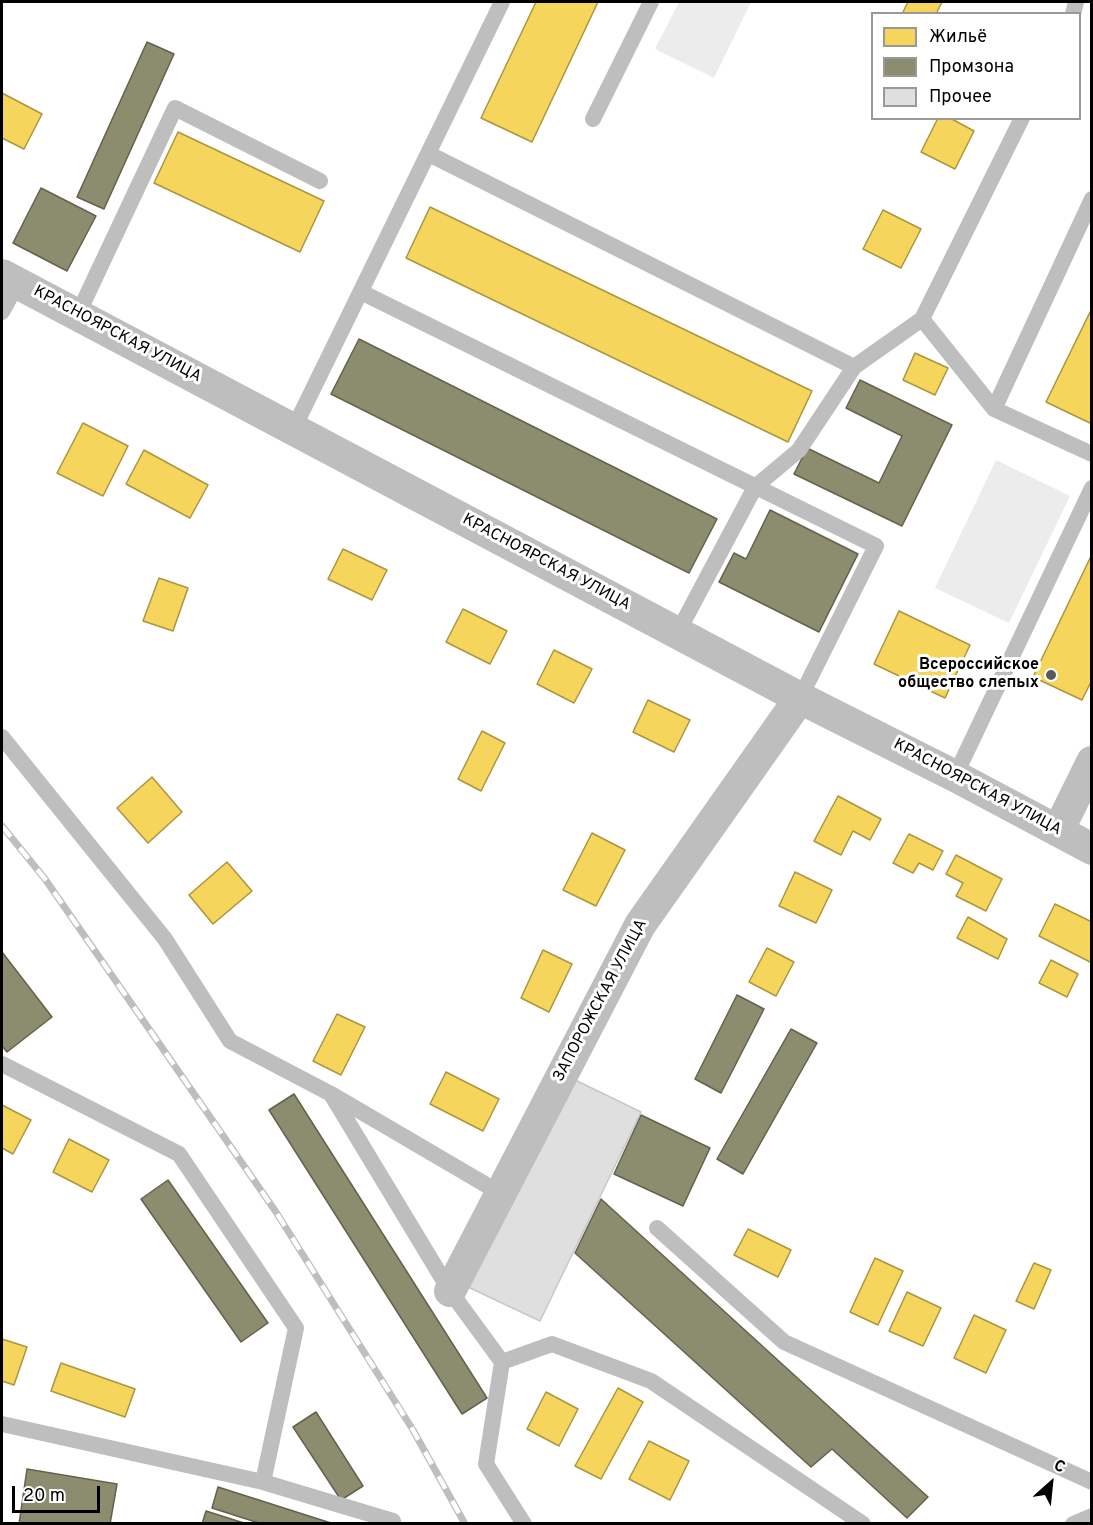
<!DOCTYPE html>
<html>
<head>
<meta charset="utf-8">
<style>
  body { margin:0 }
  #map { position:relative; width:1093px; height:1525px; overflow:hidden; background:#fff; font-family:Overpass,sans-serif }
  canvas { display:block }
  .frame { position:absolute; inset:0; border:3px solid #000; pointer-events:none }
  .legend { position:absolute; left:871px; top:12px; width:210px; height:108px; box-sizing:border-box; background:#fff; border:2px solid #999; margin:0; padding:8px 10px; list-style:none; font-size:18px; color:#000 }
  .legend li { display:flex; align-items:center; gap:12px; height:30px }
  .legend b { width:30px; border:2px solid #999 }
  .north { position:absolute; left:1021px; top:1453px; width:60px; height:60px; -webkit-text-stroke:4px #fff; paint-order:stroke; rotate:27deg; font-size:16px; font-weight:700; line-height:24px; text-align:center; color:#000 }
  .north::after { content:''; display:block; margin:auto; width:21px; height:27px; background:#000; clip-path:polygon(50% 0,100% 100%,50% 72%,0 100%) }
  .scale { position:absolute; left:12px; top:1486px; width:88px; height:27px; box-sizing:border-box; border:3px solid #000; border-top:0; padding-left:8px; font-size:18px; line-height:21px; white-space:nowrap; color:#000; -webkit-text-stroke:4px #fff; paint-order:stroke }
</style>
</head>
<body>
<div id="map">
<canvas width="1093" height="1525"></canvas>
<div class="frame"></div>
<ul class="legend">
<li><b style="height:16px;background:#f6d55c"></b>Жильё</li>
<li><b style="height:16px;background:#8c8c6e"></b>Промзона</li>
<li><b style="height:16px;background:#dfdfdf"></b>Прочее</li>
</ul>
<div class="north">С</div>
<div class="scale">20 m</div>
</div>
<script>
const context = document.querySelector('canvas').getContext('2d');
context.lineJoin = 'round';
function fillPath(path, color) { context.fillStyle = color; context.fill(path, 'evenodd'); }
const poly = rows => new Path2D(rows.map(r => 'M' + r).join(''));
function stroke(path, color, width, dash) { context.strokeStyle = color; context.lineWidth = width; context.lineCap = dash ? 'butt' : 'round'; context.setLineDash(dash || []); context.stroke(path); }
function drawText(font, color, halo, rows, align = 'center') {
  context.font = font + ' Overpass,sans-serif'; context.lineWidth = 6; context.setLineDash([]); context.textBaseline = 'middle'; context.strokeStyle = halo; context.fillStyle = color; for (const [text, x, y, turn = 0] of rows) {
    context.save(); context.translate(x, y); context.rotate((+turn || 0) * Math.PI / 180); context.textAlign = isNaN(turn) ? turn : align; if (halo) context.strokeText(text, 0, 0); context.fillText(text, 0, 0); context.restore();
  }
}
const green = poly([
  [679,2,751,2,714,78,655,49],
  [996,460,1070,496,1009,623,935,588]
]);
const homes = poly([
  [536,2,598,2,532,142,481,118,536,2],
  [908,2,942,2,936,14,902,14,908,2],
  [2,93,42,114,24,149,2,138,2,93],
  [938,118,950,118,974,131,955,169,921,152,938,118],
  [178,132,324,201,300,252,154,183,178,132],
  [430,207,812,391,788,442,406,258,430,207],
  [883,210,921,229,901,268,863,249,883,210],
  [1092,308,1092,424,1046,402,1092,308],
  [915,353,948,368,935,395,903,380,915,353],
  [83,423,128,446,103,496,57,473,83,423],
  [144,450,208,485,190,518,126,484,144,450],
  [343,549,387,570,372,600,328,579,343,549],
  [1092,554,1092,680,1082,700,1033,677,1092,554],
  [159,578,188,588,173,631,143,621,159,578],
  [463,609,507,631,490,664,446,642,463,609],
  [899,611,970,645,945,698,874,664,899,611],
  [554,650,592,669,574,703,537,684,554,650],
  [648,700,690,720,674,752,633,732,648,700],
  [482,731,505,743,481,791,458,779,482,731],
  [152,777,182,812,148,843,117,808,152,777],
  [838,796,881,819,870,840,853,831,841,855,814,841,838,796],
  [592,833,625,850,596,906,563,890,592,833],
  [909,834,943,851,933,870,919,863,913,873,893,863,909,834],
  [956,855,1002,879,986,911,956,896,963,883,946,874,956,855],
  [227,862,252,891,213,924,189,895,227,862],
  [795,872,832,890,816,923,779,906,795,872],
  [1055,904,1092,922,1092,963,1039,936,1055,904],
  [968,917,1007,939,998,959,957,938,968,917],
  [767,948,794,962,776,996,749,982,767,948],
  [543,950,572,964,549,1012,521,998,543,950],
  [1051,960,1078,974,1067,997,1039,983,1051,960],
  [337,1014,365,1027,341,1075,313,1061,337,1014],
  [446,1072,499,1099,483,1131,430,1104,446,1072],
  [2,1105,31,1120,13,1154,2,1148,2,1105],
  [69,1139,109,1160,92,1192,53,1172,69,1139],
  [748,1229,791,1250,778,1277,734,1255,748,1229],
  [875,1258,903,1271,878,1325,850,1312,875,1258],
  [1034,1263,1051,1270,1034,1309,1016,1301,1034,1263],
  [907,1292,941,1308,923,1346,889,1331,907,1292],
  [974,1315,1006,1330,986,1373,954,1358,974,1315],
  [2,1339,27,1347,14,1385,2,1381,2,1339],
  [61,1363,135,1389,125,1417,51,1391,61,1363],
  [618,1388,643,1402,601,1479,575,1466,618,1388],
  [546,1392,578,1409,559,1446,527,1429,546,1392],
  [649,1441,689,1461,670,1500,629,1479,649,1441]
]);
const industry = poly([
  [147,42,174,54,104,209,77,197,147,42],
  [41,188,96,216,67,271,13,243,41,188],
  [359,339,717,519,689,573,331,394,359,339],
  [860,380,952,425,902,526,794,474,807,448,879,483,902,436,846,408,860,380],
  [770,510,858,554,819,632,719,582,734,553,746,559,770,510],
  [2,952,52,1017,7,1052,2,1046,2,952],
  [737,995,764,1009,721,1093,695,1079,737,995],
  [791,1029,817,1043,743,1174,717,1159,791,1029],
  [294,1094,487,1398,462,1414,269,1110,294,1094],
  [641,1115,710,1148,683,1206,614,1174,641,1115],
  [168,1180,268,1323,241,1342,141,1199,168,1180],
  [601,1199,928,1497,907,1518,832,1449,811,1467,575,1253,601,1199],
  [316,1412,363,1486,341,1500,293,1427,316,1412],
  [27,1469,117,1484,110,1524,19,1524,27,1469],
  [218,1487,334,1524,262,1524,212,1508,218,1487],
  [206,1511,247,1524,202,1524,206,1511]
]);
const building = poly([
  [569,1077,641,1112,540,1321,468,1287,569,1077]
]);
const service = poly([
  [1073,14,1076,2],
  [593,119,651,2],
  [429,154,854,367],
  [361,292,876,546,800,698],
  [2,312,18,283],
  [78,314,175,108,320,181],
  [922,319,994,409,1092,454],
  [994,409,1092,199],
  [293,430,502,2],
  [678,632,755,487,799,450,854,367,922,319,1022,118],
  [2,737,165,939,230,1041,331,1094],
  [955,776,1092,488],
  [2,1064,179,1154,296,1328,263,1482,393,1521],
  [500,1193,331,1094,450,1291,502,1362,552,1344,651,1381,863,1524],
  [657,1228,784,1342,1092,1482],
  [502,1362,486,1464,524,1524],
  [2,1424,263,1482],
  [1073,1524,1092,1516]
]);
const minor = poly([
  [2,275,800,698,955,776,1092,849],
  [1058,831,1092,762],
  [450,1291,640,925,800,698]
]);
const rail = poly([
  [2,826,45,879,276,1212,413,1430,465,1524]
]);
const markers = [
  [1051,675,6,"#595959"]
];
const streetNames = [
  ["КРАСНОЯРСКАЯ УЛИЦА",117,335,28],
  ["КРАСНОЯРСКАЯ УЛИЦА",546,563,28],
  ["КРАСНОЯРСКАЯ УЛИЦА",977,788,28],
  ["ЗАПОРОЖСКАЯ УЛИЦА",601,1001,-62]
];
const poiNames = [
  ["Всероссийское",1039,666],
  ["общество слепых",1039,684]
];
fillPath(green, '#ececec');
fillPath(homes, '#f6d55c');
stroke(homes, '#ac9540', 1.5);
fillPath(industry, '#8c8c6e');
stroke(industry, '#62624d', 1.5);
fillPath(building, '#dfdfdf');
stroke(building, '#c7c7c7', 1.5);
stroke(service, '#bebebe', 16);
stroke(minor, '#bebebe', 32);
stroke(rail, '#bebebe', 7);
stroke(rail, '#fff', 4.5, [14]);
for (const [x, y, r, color] of markers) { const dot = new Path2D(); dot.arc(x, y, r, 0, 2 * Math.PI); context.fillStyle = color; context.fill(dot); stroke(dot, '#fff', 2); }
drawText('16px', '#000', '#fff', streetNames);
drawText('bold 16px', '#000', '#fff', poiNames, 'right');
</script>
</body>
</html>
